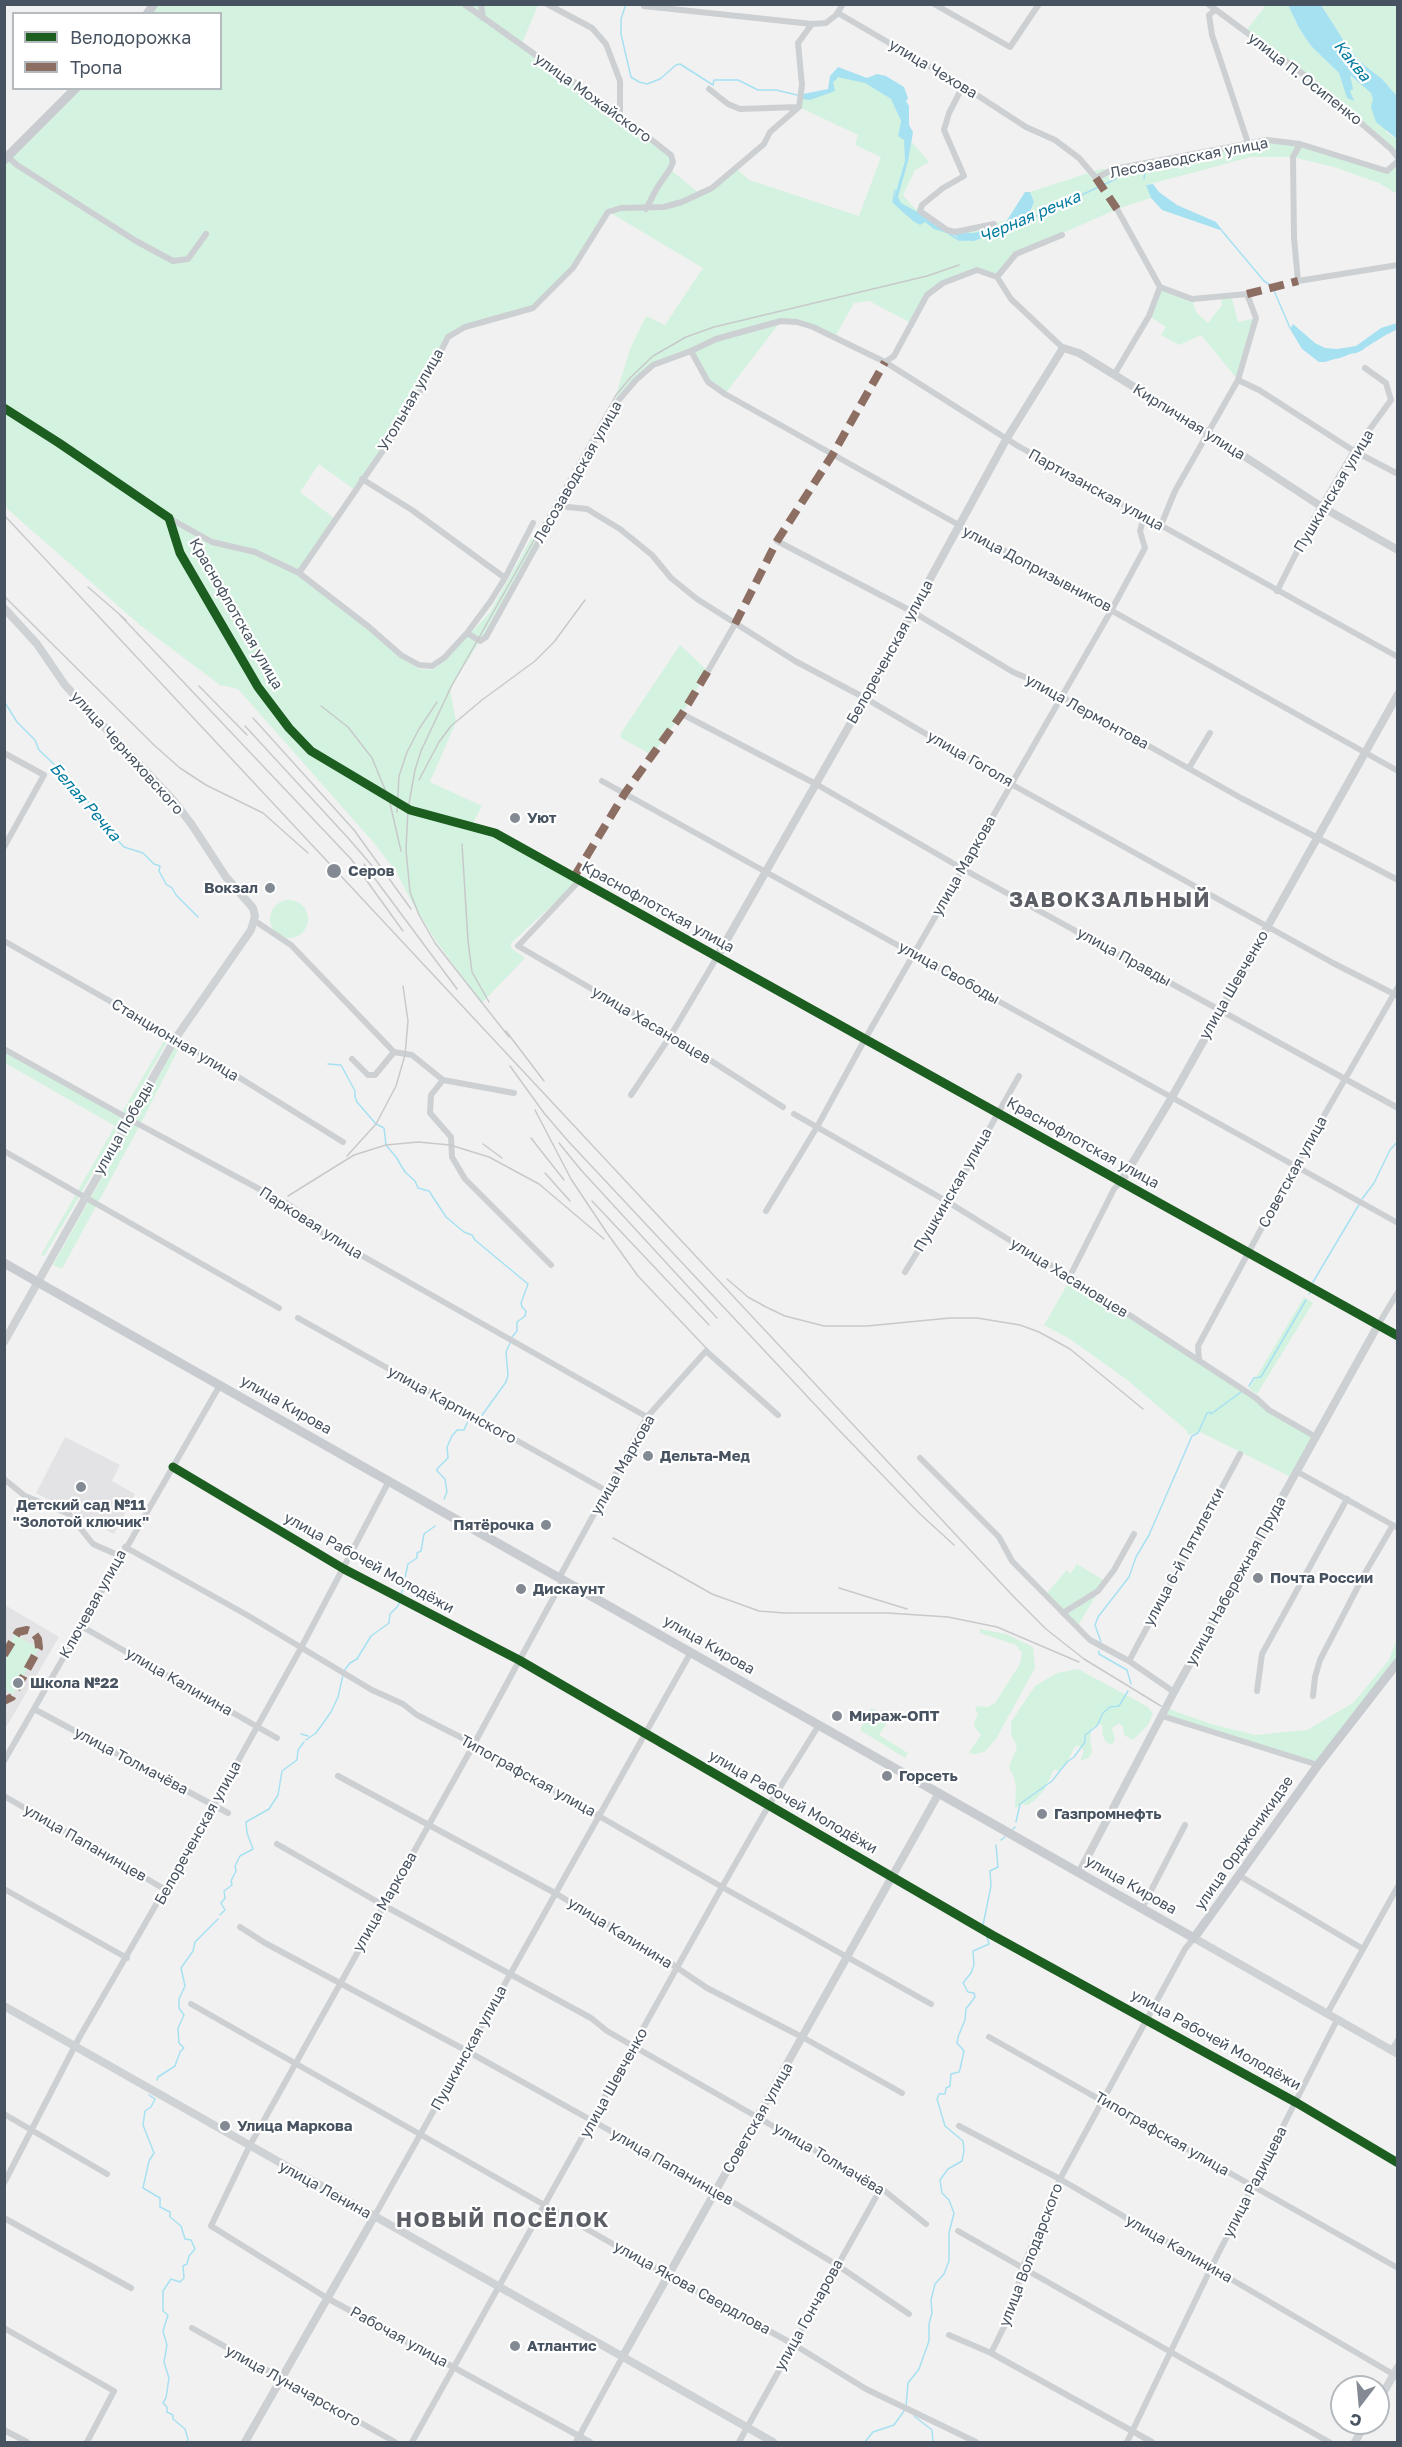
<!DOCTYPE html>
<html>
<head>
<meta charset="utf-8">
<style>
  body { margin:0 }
  #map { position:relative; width:1402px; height:2447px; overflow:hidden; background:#f2f1f1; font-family:"Golos Text",sans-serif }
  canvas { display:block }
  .frame { position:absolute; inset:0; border:6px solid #475360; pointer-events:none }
  .legend { position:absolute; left:12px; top:12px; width:210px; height:78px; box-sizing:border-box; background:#fff; border:2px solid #b5babf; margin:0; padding:8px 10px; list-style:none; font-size:18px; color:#475360 }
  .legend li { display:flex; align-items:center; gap:12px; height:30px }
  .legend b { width:30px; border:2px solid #b5babf }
  .north { position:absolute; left:1330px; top:2375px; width:60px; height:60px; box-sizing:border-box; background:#fff; border:2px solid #b5babf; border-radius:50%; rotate:196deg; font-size:16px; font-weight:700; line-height:24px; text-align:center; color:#475360 }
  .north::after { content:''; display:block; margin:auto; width:21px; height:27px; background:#838a93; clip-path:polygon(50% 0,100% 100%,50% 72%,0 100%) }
</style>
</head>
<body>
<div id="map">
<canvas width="1402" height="2447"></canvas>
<div class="frame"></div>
<ul class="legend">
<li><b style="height:8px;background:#1b5e20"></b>Велодорожка</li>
<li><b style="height:8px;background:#8d6e63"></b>Тропа</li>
</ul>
<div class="north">С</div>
</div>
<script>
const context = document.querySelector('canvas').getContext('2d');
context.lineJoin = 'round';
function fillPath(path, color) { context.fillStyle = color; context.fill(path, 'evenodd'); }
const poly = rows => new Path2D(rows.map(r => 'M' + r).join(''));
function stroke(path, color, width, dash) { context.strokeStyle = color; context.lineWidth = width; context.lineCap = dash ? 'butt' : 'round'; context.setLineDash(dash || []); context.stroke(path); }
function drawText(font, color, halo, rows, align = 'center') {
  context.font = font + ' "Golos Text",sans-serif'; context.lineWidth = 4.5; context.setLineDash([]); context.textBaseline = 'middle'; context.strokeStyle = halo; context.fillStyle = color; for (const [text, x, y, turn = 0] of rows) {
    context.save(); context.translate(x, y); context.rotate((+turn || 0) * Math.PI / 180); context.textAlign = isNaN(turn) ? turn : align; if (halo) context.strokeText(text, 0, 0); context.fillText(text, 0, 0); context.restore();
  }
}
const education = poly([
  [65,1437,120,1465,112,1481,135,1494,114,1534,36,1493],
  [5,1605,59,1637,5,1729]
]);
const green = poly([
  [157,5,538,5,521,46,671,155,671,170,700,194,736,168,749,180,859,216,881,157,855,145,858,135,799,107,802,99,835,91,832,81,836,76,865,83,891,99,901,121,898,136,910,140,929,162,915,170,903,195,912,206,947,230,971,230,1030,214,1034,202,1030,192,1101,169,1114,169,1267,140,1300,144,1386,171,1397,161,1397,194,1379,183,1334,167,1292,157,1250,157,1207,169,1146,185,1151,198,1117,209,1016,254,997,277,977,270,943,283,927,295,913,324,869,301,854,303,835,337,813,327,781,321,725,394,708,382,691,352,653,365,617,402,616,395,630,349,646,316,665,325,703,268,609,212,573,268,533,308,465,327,448,337,425,383,355,490,319,464,300,492,335,519,299,573,369,627,401,658,419,669,432,670,444,662,490,612,536,530,543,533,491,629,480,641,450,689,456,722,430,782,482,806,471,827,492,835,576,883,511,943,511,948,525,958,482,1003,436,941,411,901,397,873,374,843,238,689,220,685,140,625,5,507,5,160,76,89,220,88,220,14,147,13],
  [1263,5,1288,5,1299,28,1311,46,1339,73,1350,91,1349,74,1371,93,1387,133,1397,139,1397,158,1307,77,1245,32,1264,8],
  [1321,5,1397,5,1397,96,1382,79,1359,61,1344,41],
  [1160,287,1192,299,1196,312,1208,323,1222,305,1221,296,1231,295,1238,322,1256,318,1238,380,1201,335,1179,345,1161,335,1166,327,1149,316],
  [680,645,708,671,682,714,652,755,621,738,621,733],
  '270 919a19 19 0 1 1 38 0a19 19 0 1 1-38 0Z',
  [168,1034,168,1040,79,1197,44,1256,41,1255,115,1126,5,1063,4,1049,121,1114],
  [179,1040,182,1042,140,1125,62,1269,53,1265],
  [1071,1278,1313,1436,1291,1477,1200,1432,1188,1435,1186,1430,1126,1379,1070,1339,1044,1325],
  [1304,1297,1313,1303,1257,1394,1249,1389],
  [1077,1564,1105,1581,1077,1627,1045,1595,1067,1570,1070,1574],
  [980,1629,1006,1634,1033,1647,1035,1668,996,1739,984,1752,975,1754,969,1753,981,1735,975,1728,974,1723,978,1714,975,1710,977,1706,988,1707,995,1703,1020,1664,1022,1653,1016,1645,980,1633],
  [15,1635,39,1648,13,1694,5,1690,4,1655],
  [1397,1638,1397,1662,1318,1765,1162,1717,1166,1708,1211,1724,1255,1735,1307,1730,1353,1703,1389,1660],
  [1078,1669,1148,1707,1153,1714,1148,1725,1133,1740,1124,1735,1123,1727,1119,1723,1112,1728,1115,1739,1112,1745,1106,1742,1102,1734,1103,1726,1099,1724,1092,1728,1090,1738,1092,1751,1089,1758,1080,1761,1084,1751,1080,1746,1075,1746,1066,1765,1059,1771,1054,1769,1045,1789,1034,1801,1028,1805,1021,1804,1015,1809,1016,1788,1014,1777,1009,1767,1017,1747,1011,1734,1011,1722,1035,1686,1057,1673],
  [871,1708,888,1715,890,1718,879,1735,908,1753,905,1758,860,1730]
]);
const water = poly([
  [1288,5,1321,5,1344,41,1359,61,1382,79,1397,96,1397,139,1376,122,1371,107,1373,99,1371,93,1350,75,1353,89,1350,91,1354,101,1347,98,1339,73,1311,46,1299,28],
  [838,67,867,78,877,74,886,76,904,87,908,98,906,101,909,106,909,125,913,132,908,161,898,197,901,203,953,232,974,233,1004,225,1025,192,1030,192,1034,202,1030,212,1032,217,1019,226,973,241,959,240,956,236,934,229,925,222,920,225,913,221,893,202,905,161,904,140,898,136,901,121,891,99,865,83,837,77,837,79,833,82,835,91,810,100,802,99,803,94,828,89,830,76],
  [1153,184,1159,192,1177,205,1216,222,1223,231,1162,210,1151,198,1146,185],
  [1397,323,1397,328,1360,351,1325,362,1319,362,1302,349,1290,329,1293,324,1315,343,1325,348,1337,349,1356,346,1381,328]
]);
const stream = poly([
  [626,4,621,19,621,34,631,77,639,82,647,84,660,79,676,65,680,64,713,85,714,80,738,80,758,90,776,90,797,95],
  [895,190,893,202,907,215],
  [1030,219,1133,171,1145,171,1144,179],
  [1222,231,1264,281,1272,286,1290,328],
  [949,234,959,240,966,240],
  [974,240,986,235],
  [1388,333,1398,328],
  [1354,353,1363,349],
  [1337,358,1346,355],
  [4,701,17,722,35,740,39,750,59,769,59,775,71,790,86,798,90,805,98,812,100,820,106,823,107,829,124,847,143,853,154,864,160,866,159,871,166,884,172,888,176,895,198,917],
  [328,1064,341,1065,355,1091,355,1097,357,1102,376,1124,384,1128,386,1145,396,1157,405,1172,415,1181,418,1188,429,1191,446,1217,464,1232,472,1235,475,1240,528,1284,521,1303,522,1307,526,1311,525,1316,517,1322,517,1331,512,1337],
  [1362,1199,1374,1183,1390,1150,1398,1141],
  [1313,1282,1360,1203],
  [1309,1294,1310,1293],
  [1249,1386,1254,1378,1261,1377,1306,1300],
  [480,1418,506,1382,508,1375,506,1352,511,1341],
  [444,1499,447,1492,445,1479,437,1471,437,1469,448,1458,447,1447,452,1436,457,1430,464,1430,468,1421,475,1419],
  [401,1596,408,1564,417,1558,417,1553,421,1551,424,1534,435,1526],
  [1101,1642,1095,1625,1098,1617,1129,1577,1136,1557,1149,1535,1192,1436,1198,1433,1207,1413,1210,1412,1211,1414,1241,1392],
  [1099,1651,1099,1654,1127,1670,1131,1684],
  [344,1671,350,1663,357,1659,371,1636,389,1623,390,1614,398,1606,400,1601],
  [301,1734,308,1736],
  [306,1740,316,1733,331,1712,338,1697,343,1675],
  [1016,1822,1020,1804,1052,1781,1067,1762,1074,1757,1085,1742,1085,1735,1097,1726,1103,1713,1110,1707,1119,1706,1128,1691],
  [1013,1829,1015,1827],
  [1001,1840,1005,1837],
  [220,1915,225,1910,221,1903,225,1898,224,1891,232,1885,231,1881,236,1871,235,1866,240,1856,253,1849,247,1833,246,1822,269,1809,278,1795,282,1771,297,1760,298,1750,304,1742],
  [983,1925,991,1886,990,1871,998,1867,996,1845],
  [157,2080,158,2077,175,2066,180,2052,184,2048,179,2043,178,2028,184,2015,179,2008,179,1999,185,1986,181,1968,193,1951,195,1942,218,1919],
  [149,2095,155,2099,151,2107,145,2111,143,2125,154,2153,149,2161,143,2188,160,2198,160,2207,170,2212,170,2217,181,2226,185,2239,191,2240,195,2249,189,2256,187,2264,183,2266,184,2278,180,2282,171,2279,163,2291,163,2311,168,2315,163,2331,167,2345,164,2362,169,2378,166,2398,163,2403,167,2407,167,2412,173,2415,173,2419,185,2429,188,2439,187,2442],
  [906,2407,908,2383,919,2369,929,2341,929,2324,932,2313,931,2300,935,2284,944,2274,949,2261,949,2233,954,2213,949,2200,942,2193,940,2180,948,2169,962,2161,964,2151,963,2141,945,2126,937,2099,939,2094,945,2094,946,2088,950,2086,951,2074,959,2072,960,2069,964,2051,957,2043,958,2037,965,2020,966,2009,975,1997,974,1993,968,1992,963,1983,971,1973,974,1965,973,1951,989,1944,986,1934],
  [914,2416,932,2430,933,2442],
  [865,2442,873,2432,894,2425,904,2411]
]);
const minor = poly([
  [464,4,620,115,671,155,673,162,670,169,657,188,646,209],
  [481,4,483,18],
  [547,4,592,28,606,44,620,81,620,115],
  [934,4,1010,47,1039,4],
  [1208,4,1307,77,1391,149,1398,158],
  [644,6,812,24,826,23,836,15,843,4],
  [1215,10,1209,15,1212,35,1248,143],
  [838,13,963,86,1026,127,1055,140,1079,158,1096,178,1114,169,1267,140,1300,144,1387,171,1398,161],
  [963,86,949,113,944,130,964,176,943,188,922,205,920,211,947,230,955,232,994,224],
  [709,89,728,104,740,109,798,107],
  [1300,144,1293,157,1294,238,1298,281,1398,265],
  [8,157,17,165,136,241,173,261,188,259,206,234],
  [1117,209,1160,287,1192,299,1247,294,1256,318,1238,380,1175,491,1161,525],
  [997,277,1011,299,1063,348],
  [997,277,1016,254,1062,235],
  [691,351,708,382,725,394,1398,771],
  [885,362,894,356,927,295,943,283,977,270,997,277],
  [1114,375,1149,316,1160,287],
  [1238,380,1259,390,1354,451,1398,474],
  [362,479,412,510,505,578],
  [558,506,587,509,620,529,652,555,671,578,697,599,795,661,865,698,1011,784,1333,963,1398,996],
  [169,518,212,542,255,552,299,573,369,627,401,655,419,665,432,666,444,658,467,633,490,602,505,578,533,523],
  [777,541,913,612,1013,672,1032,680,1241,798,1398,880],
  [299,573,393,436,425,383,448,337,465,327,533,308,573,268,608,212,621,208,664,207,682,202,712,188,764,144,770,132,799,107,802,85,798,43,812,24],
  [1277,591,1312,522,1354,451,1391,400,1386,383,1365,368],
  [467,633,480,641,486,637,603,425,617,402,636,380,653,365,691,351,716,339,781,321,797,322,813,327,885,362,1018,446,1398,657],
  [708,671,735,624],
  [682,714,816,784,963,869,1398,1108],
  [4,753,44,775,4,847],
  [1189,768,1210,733],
  [602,781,1398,1223],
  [580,880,518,946,671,1035,783,1107],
  [255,921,291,945,394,1052],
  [4,941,182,1042,343,1142],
  [4,1049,140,1125,289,1205,307,1218,322,1233,647,1417],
  [352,1059,368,1075,375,1075,394,1052,412,1055,443,1080,514,1093],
  [443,1080,431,1095,430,1113,451,1137,452,1157,465,1179,551,1265],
  [631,1095,671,1035,717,957],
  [794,1114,948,1202,1040,1259,1070,1276,1256,1398,1269,1410,1316,1437],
  [4,1151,279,1308],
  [766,1211,817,1127,865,1039,1112,609,1145,548,1140,531,1144,517],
  [905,1272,948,1202,1019,1076],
  [1070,1276,1114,1189,1121,1182],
  [298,1318,607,1491],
  [1378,1325,1398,1292],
  [1199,1359,1198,1346,1295,1166,1398,987],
  [920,1458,999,1537,1012,1561,1090,1640,1129,1661,1174,1692],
  [173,1467,344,1569,519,1660,992,1935,1297,2103,1398,2163],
  [1296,1471,1398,1528],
  [4,1479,25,1496,69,1514,93,1544,120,1556],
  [125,1547,247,1615,372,1690,403,1704,417,1715,474,1744,722,1887,931,2004],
  [559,1578,647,1417,706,1351,778,1415],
  [563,1580,474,1744,249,2147,211,2226,327,2298,590,2442],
  [1063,1613,1098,1591,1114,1570,1134,1534],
  [81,1626,277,1738],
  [1129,1661,1240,1454],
  [1257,1691,1262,1654,1347,1499],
  [1313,1696,1315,1677,1320,1660,1365,1573,1393,1525],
  [34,1709,228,1813],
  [1162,1716,1318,1765],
  [4,1761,220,1385],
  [338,1776,555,1893,648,1948,707,1988,804,2038,902,2093],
  [4,1796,166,1890],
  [277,1844,383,1905,591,2018,607,2031,881,2188,926,2224],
  [1240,1876,1363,1949],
  [4,1889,127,1958],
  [1142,1908,1185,1825],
  [240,1927,265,1943,467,2051,616,2134,651,2158,716,2192,837,2265,909,2314],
  [191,2004,678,2281,793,2344,866,2389,976,2442],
  [1327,2014,1398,1886],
  [989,2037,1398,2268],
  [1391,2051,1398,2040],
  [4,2114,107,2174],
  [959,2126,1060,2179,1398,2377],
  [4,2183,79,2038,213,1806,301,1648,389,1481],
  [374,2217,691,1652],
  [4,2218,131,2288],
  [958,2231,1329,2442],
  [4,2328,114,2391,87,2442],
  [192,2328,395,2442],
  [949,2335,991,2353,1152,2442],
  [991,2353,1011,2313,1023,2267,1060,2179,1185,1949,1194,1938],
  [4,2430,27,2442],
  [412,2442,722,1887,769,1805,819,1725],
  [576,2442,623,2356],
  [739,2442,881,2188],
  [1127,2442,1211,2268,1337,2020]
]);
const tertiary = poly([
  [4,408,59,443,169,518,180,553,258,687,289,728,311,751,410,810,495,833,1398,1336],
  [717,957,865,698,1007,438,1063,348,1079,353,1207,432,1322,507,1398,550],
  [1121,1182,1172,1097,1398,694],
  [1079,1873,1174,1692,1378,1325],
  [623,2356,939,1793],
  [245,2442,374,2217]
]);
const secondary = poly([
  [4,608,37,644,65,685,173,800,192,825,226,877,253,908,255,916,251,930,175,1039,4,1342],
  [1194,1938,1398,2054],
  [4,2006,773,2442],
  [1378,2402,1398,2367],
  [1355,2442,1366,2423]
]);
const primary = poly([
  [147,14,154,4],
  [4,160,76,88],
  [4,1263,1194,1938,1318,1765,1398,1662]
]);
const rail = poly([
  [4,515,1013,1596,1046,1629,1084,1659,1161,1706],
  [88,587,126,620],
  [4,596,155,746,180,768,206,785,263,813,308,853],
  [119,614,351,859,403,931],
  [199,686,247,735],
  [321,706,348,727,372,758,389,799,401,851],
  [253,718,354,830,411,909],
  [245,726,349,839,374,868],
  [419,780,439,742,451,726,482,700,535,661,554,642,585,600],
  [397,812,399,776,407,752,419,729,437,702],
  [462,844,468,941,472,972,489,1002],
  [364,864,457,989],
  [506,1031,544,1081],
  [509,1037,435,943,419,915,410,892,406,850,408,809,415,770,421,751,451,687,616,395,631,377,653,356,686,337,714,327,927,276,959,265],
  [510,1066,544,1113,568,1141,835,1426,920,1514,954,1545],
  [535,1110,571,1179,607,1233,638,1276,708,1350],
  [531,1138,564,1180],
  [559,1143,581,1170,717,1318],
  [483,1144,502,1158],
  [347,1156,376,1124,396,1086,405,1055,408,1021,403,986],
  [545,1173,570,1201],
  [288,1196,354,1155,386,1145,418,1142,450,1145,489,1157,539,1184,604,1239],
  [592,1201,709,1325],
  [727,1279,748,1297,766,1307,785,1316,824,1326,867,1326,950,1318,977,1318,1020,1325,1039,1332,1070,1349,1143,1409],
  [613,1538,712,1594,759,1611,785,1613,888,1613,948,1617,997,1627,1079,1662],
  [839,1588,907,1609]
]);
const quiet = poly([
  [1096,178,1117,209],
  [1247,294,1298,281],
  [735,624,777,541,833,454,885,362],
  [4,845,5,845],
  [574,877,625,793,682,714,708,671],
  [4,1655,18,1632,27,1630,33,1632,38,1639,39,1648,12,1697,4,1701]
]);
const cycleway = poly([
  [4,408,59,443,169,518,180,553,258,687,289,728,311,751,410,810,495,833,1398,1336],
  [173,1467,344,1569,519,1660,992,1935,1297,2103,1398,2163]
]);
const markers = [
  [515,818,6,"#838a93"],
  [334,871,8,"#838a93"],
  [270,888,6,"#838a93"],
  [648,1456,6,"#838a93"],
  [81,1487,6,"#838a93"],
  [546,1525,6,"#838a93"],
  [1258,1578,6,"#838a93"],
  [521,1589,6,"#838a93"],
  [18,1683,6,"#838a93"],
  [837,1716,6,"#838a93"],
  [887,1776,6,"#838a93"],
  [1042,1814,6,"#838a93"],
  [225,2126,6,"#838a93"],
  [515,2346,6,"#838a93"]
];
const streetNames = [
  ["улица Чехова",933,69,31],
  ["улица П. Осипенко",1305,79,38],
  ["улица Можайского",593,98,36],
  ["Лесозаводская улица",1189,158,-11],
  ["Угольная улица",411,400,-60],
  ["Кирпичная улица",1189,422,32],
  ["Лесозаводская улица",578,472,-60],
  ["Партизанская улица",1096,490,29],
  ["Пушкинская улица",1334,491,-59],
  ["улица Допризывников",1037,569,28],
  ["Краснофлотская улица",236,614,60],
  ["Белореченская улица",890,652,-61],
  ["улица Лермонтова",1087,712,29],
  ["улица Черняховского",127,753,48],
  ["улица Гоголя",970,759,30],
  ["улица Маркова",964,866,-60],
  ["Краснофлотская улица",658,907,29],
  ["улица Правды",1124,957,29],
  ["улица Свободы",949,973,29],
  ["улица Шевченко",1234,985,-60],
  ["улица Хасановцев",651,1025,31],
  ["Станционная улица",175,1040,31],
  ["улица Победы",124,1128,-60],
  ["Краснофлотская улица",1083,1143,29],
  ["Советская улица",1293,1172,-61],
  ["Пушкинская улица",953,1190,-60],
  ["Парковая улица",311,1223,33],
  ["улица Хасановцев",1069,1278,32],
  ["улица Кирова",286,1405,30],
  ["улица Карпинского",452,1405,29],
  ["улица Маркова",623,1465,-60],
  ["улица 6-й Пятилетки",1184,1557,-62],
  ["улица Рабочей Молодёжи",369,1563,29],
  ["улица Набережная Пруда",1236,1581,-61],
  ["Ключевая улица",93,1604,-61],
  ["улица Кирова",709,1645,30],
  ["улица Калинина",179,1682,30],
  ["улица Толмачёва",131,1761,28],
  ["Типографская улица",528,1776,29],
  ["улица Рабочей Молодёжи",793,1802,30],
  ["Белореченская улица",198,1833,-61],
  ["улица Папанинцев",85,1843,30],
  ["улица Орджоникидзе",1244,1843,-55],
  ["улица Кирова",1131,1885,30],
  ["улица Маркова",385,1902,-60],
  ["улица Калинина",620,1933,32],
  ["улица Рабочей Молодёжи",1216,2040,29],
  ["Пушкинская улица",469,2048,-61],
  ["улица Шевченко",614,2083,-61],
  ["Советская улица",758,2118,-60],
  ["Типографская улица",1162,2134,30],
  ["улица Толмачёва",829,2159,31],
  ["улица Папанинцев",672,2167,30],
  ["улица Радищева",1255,2182,-63],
  ["улица Ленина",325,2190,29],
  ["улица Калинина",1179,2249,30],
  ["улица Володарского",1031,2255,-69],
  ["улица Якова Свердлова",692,2288,29],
  ["улица Гончарова",809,2315,-61],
  ["Рабочая улица",399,2337,29],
  ["улица Луначарского",293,2386,29]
];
const poiNames = [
  ["Уют",527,818],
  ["Серов",348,871],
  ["Вокзал",258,888,"right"],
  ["Дельта-Мед",660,1456],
  ["Детский сад №11",81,1505,"center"],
  ["\"Золотой ключик\"",81,1522,"center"],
  ["Пятёрочка",534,1525,"right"],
  ["Почта России",1270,1578],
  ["Дискаунт",533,1589],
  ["Школа №22",30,1683],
  ["Мираж-ОПТ",849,1716],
  ["Горсеть",899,1776],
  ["Газпромнефть",1054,1814],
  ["Улица Маркова",237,2126],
  ["Атлантис",527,2346]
];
const waterNames = [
  ["Каква",1352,61,51],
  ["Черная речка",1030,217,-23],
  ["Белая Речка",85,802,49]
];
const districtNames = [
  ["ЗАВОКЗАЛЬНЫЙ",1110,900],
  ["НОВЫЙ ПОСЁЛОК",503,2220]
];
fillPath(education, '#e3e2e4');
fillPath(green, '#d4f2e0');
fillPath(water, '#a6e1f2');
stroke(stream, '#a6e1f2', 1.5);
stroke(minor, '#cdd0d2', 6);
stroke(tertiary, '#cdd0d2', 8);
stroke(secondary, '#ced2d4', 8);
stroke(primary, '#c8ccd0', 9);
stroke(rail, '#c7c9cb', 1.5);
stroke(quiet, '#8d6e63', 8, [15, 8]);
stroke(cycleway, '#1b5e20', 9);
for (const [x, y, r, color] of markers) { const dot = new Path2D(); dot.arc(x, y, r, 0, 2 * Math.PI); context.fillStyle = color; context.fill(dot); stroke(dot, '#fff', 2); }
drawText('15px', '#475360', '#fff', streetNames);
drawText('bold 15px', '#475360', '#fff', poiNames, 'left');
drawText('italic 16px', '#037b9f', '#fff', waterNames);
context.letterSpacing = '1.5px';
drawText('bold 21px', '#5c6066', '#fff', districtNames);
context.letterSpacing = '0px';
</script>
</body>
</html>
